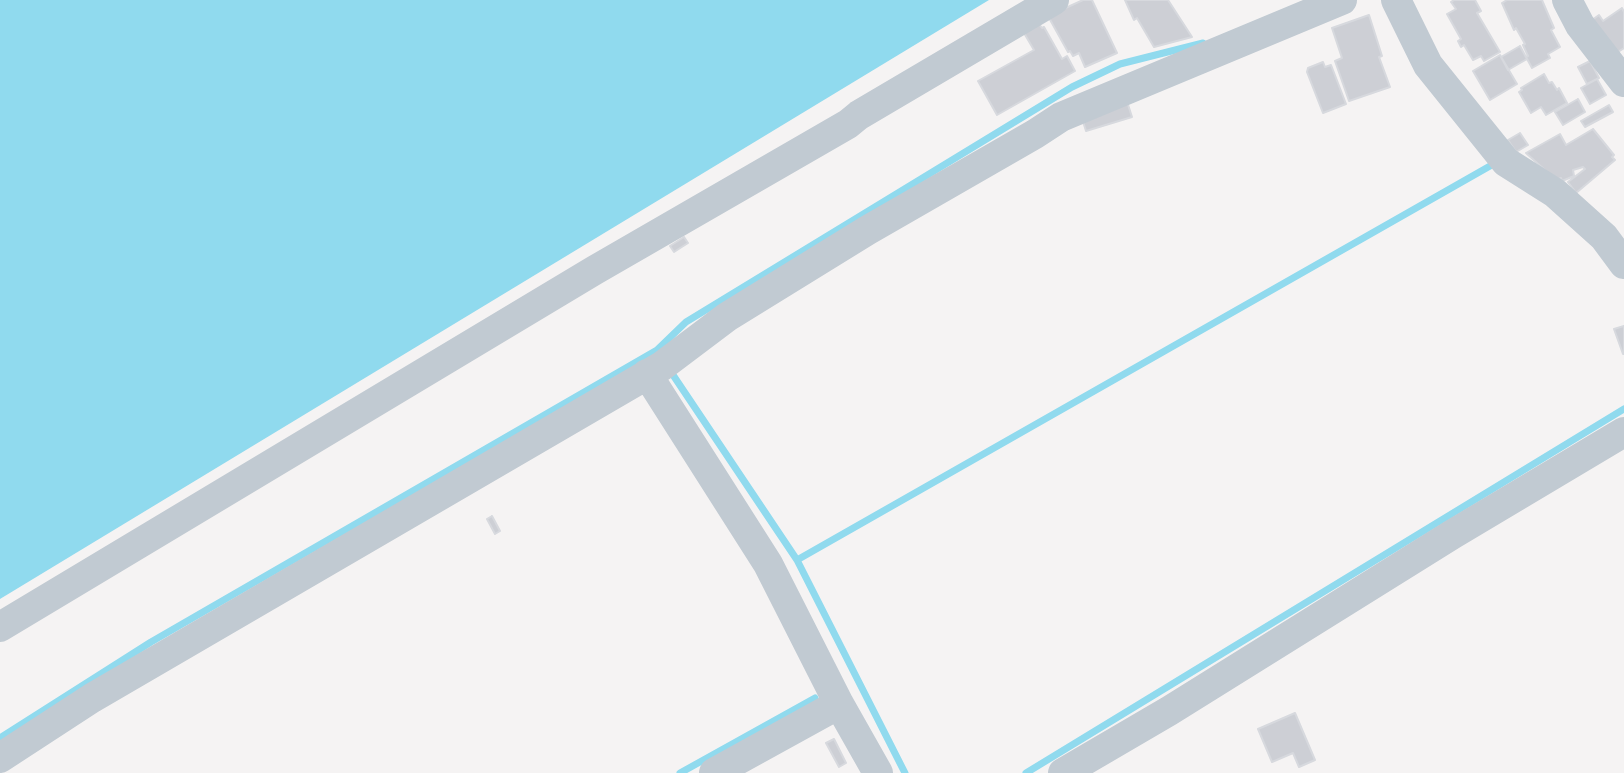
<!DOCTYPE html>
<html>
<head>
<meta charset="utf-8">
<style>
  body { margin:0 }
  canvas { display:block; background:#f5f3f3 }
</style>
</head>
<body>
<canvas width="1624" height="773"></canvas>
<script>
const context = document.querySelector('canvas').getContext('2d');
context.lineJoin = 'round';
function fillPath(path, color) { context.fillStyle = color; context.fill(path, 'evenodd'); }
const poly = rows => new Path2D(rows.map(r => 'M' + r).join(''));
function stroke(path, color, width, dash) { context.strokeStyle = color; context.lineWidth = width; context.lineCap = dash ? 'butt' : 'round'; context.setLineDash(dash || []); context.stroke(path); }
const water = poly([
  [0,0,989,0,0,599]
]);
const stream = poly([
  [669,369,797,560,905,773],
  [797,560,1490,166],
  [0,738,151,642,657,350,686,322,1072,87,1120,64,1203,43],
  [680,773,815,698],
  [1026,773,1624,409]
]);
const building = poly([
  [1083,0,1092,0,1117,53,1085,67,1079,53,1073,56,1070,51,1068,52,1048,16,1083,0],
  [1125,0,1168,0,1192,37,1154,47,1137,18,1134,20,1125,0],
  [1454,0,1475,0,1481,11,1477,13,1500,52,1484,61,1481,56,1473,60,1464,45,1461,47,1458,41,1461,39,1447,14,1456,9,1451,2,1454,0],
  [1507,0,1542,0,1554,28,1551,30,1560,47,1548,54,1550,58,1532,68,1526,57,1528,56,1523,45,1525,44,1516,28,1514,30,1502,3,1507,0],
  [1622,8,1624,12,1624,48,1607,59,1585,25,1599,15,1603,21,1622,8],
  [1369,15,1382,56,1379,57,1390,87,1349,101,1335,61,1342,58,1332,28,1369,15],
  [1039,24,1042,28,1044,27,1062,59,1067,56,1075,71,997,115,978,81,1034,50,1024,33,1039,24],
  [1520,46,1527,59,1508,70,1501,57,1520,46],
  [1500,55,1517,84,1490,100,1473,71,1500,55],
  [1590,61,1599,78,1587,84,1578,67,1590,61],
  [1323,62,1325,67,1331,65,1346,104,1323,113,1307,72,1308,68,1323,62],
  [1544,74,1549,83,1552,82,1557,90,1559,88,1567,103,1546,115,1541,107,1531,113,1519,92,1522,90,1521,88,1544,74],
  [1597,79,1606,95,1590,104,1581,88,1597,79],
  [1123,89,1132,117,1086,131,1079,109,1123,89],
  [1578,99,1585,112,1563,125,1555,112,1578,99],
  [1609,105,1613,112,1585,127,1581,121,1609,105],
  [1593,129,1614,155,1612,157,1615,160,1576,193,1568,182,1585,169,1583,167,1573,170,1574,176,1562,181,1561,178,1556,180,1526,153,1560,134,1566,145,1593,129],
  [1520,133,1528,145,1516,152,1508,140,1520,133],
  [684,237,688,243,674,252,670,246,684,237],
  [1624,326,1624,354,1623,354,1614,329,1624,326],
  [492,516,500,531,495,534,487,519,492,516],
  [1295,713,1315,760,1299,767,1293,753,1272,762,1258,729,1295,713],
  [834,739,846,763,839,767,826,743,834,739]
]);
const minor = poly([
  [1396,0,1428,65,1506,162,1555,193,1604,237,1624,264],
  [1567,0,1580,25,1624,82],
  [647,374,768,564,839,704,878,773],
  [0,627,595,270,848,124,859,115,1054,0],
  [0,758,92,698,662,366,727,317,868,230,1035,134,1061,117,1342,0],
  [714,773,839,704],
  [1063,773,1169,711,1453,534,1624,432]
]);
fillPath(water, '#90daee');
stroke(stream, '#90daee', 7);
fillPath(building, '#cdcfd5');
stroke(building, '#d7d9de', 2);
stroke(minor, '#c1cad2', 30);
</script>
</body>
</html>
